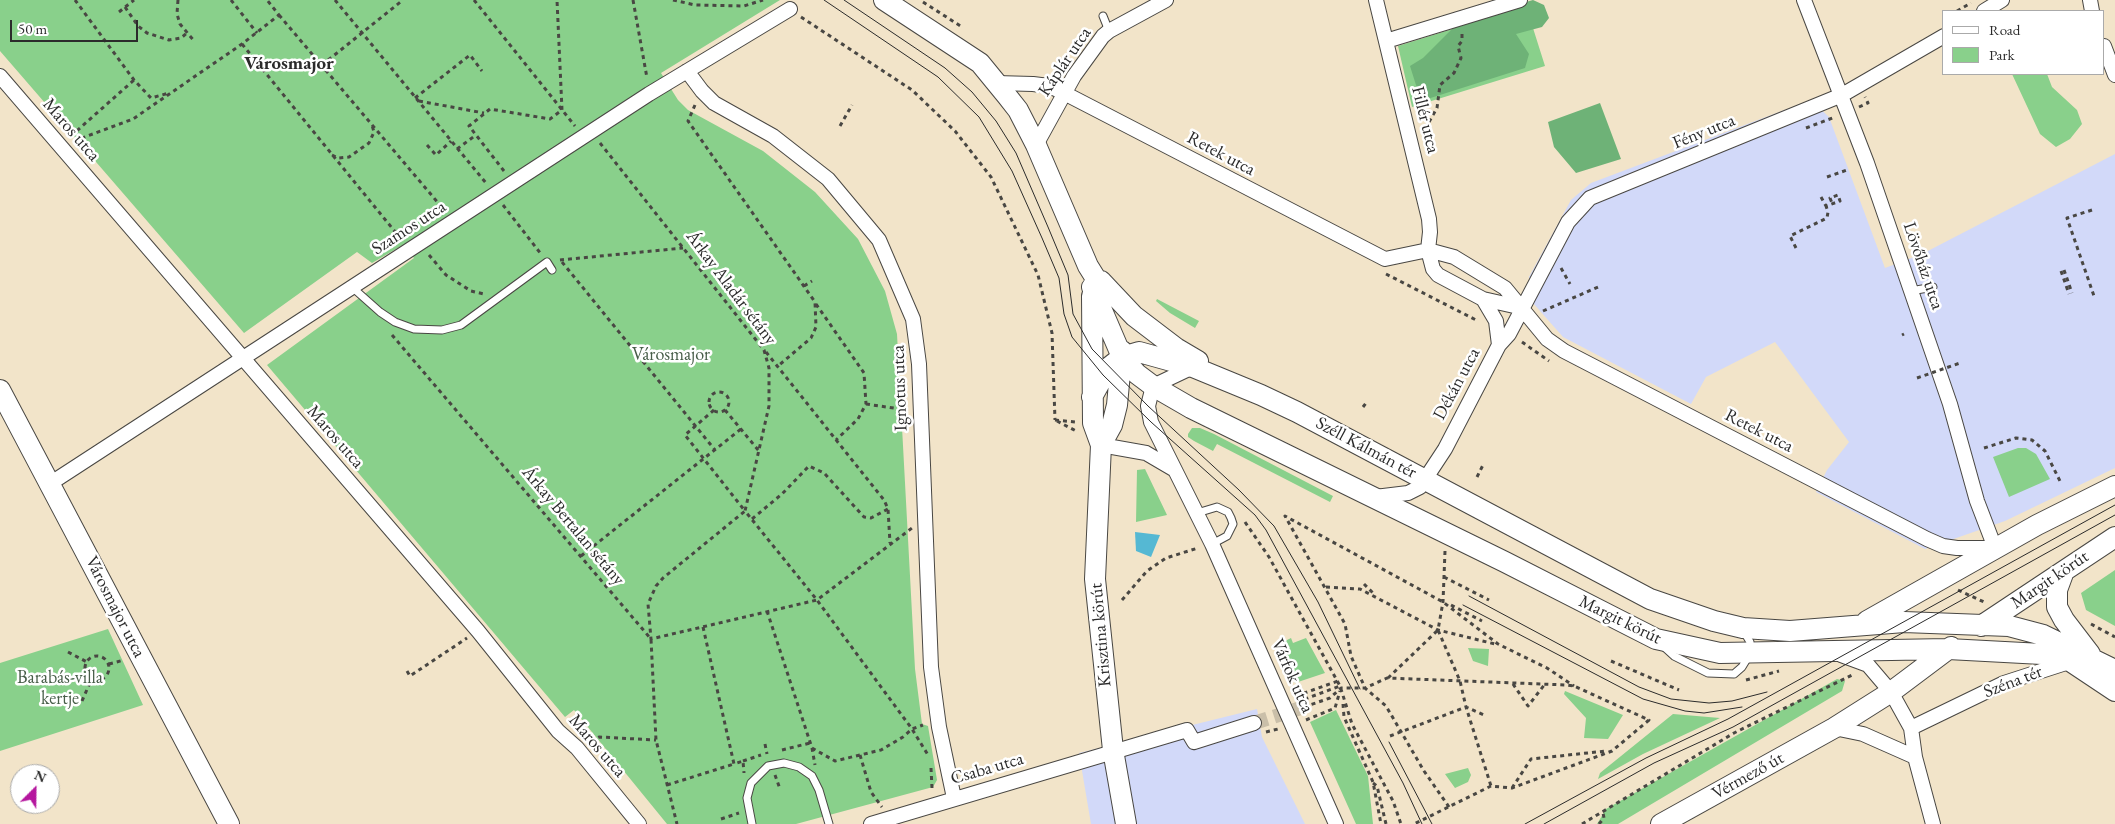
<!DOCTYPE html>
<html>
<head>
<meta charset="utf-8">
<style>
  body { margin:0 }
  #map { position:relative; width:2115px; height:824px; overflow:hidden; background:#f2e4c9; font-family:"EB Garamond",serif }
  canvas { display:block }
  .legend { position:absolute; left:1942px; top:10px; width:162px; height:65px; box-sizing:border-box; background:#fff; border:1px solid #aaa; margin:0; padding:6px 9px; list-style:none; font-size:15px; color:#2b2b2b }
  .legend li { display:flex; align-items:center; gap:10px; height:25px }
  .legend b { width:25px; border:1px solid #aaa }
  .north { position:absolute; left:10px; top:764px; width:50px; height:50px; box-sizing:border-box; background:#fff; border:1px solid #aaa; border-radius:50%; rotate:23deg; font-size:14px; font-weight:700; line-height:20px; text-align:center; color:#2b2b2b }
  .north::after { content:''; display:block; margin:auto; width:18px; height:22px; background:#b5179e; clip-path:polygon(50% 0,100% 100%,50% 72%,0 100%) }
  .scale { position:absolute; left:10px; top:20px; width:128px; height:22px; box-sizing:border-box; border:2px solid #2b2b2b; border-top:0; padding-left:6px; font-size:15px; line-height:18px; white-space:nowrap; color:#2b2b2b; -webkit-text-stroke:4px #fff; paint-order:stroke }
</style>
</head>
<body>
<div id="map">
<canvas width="2115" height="824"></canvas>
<ul class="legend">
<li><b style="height:6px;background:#fff"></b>Road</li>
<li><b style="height:14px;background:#89d08b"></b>Park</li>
</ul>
<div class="north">N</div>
<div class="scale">50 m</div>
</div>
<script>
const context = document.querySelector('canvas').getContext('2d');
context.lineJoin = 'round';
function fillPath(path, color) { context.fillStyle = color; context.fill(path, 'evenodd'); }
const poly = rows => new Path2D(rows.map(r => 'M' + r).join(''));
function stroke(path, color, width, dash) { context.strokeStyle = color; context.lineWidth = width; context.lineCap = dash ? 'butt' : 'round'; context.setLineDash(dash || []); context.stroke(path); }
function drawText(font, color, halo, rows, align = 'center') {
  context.font = font + ' "EB Garamond",serif'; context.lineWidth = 5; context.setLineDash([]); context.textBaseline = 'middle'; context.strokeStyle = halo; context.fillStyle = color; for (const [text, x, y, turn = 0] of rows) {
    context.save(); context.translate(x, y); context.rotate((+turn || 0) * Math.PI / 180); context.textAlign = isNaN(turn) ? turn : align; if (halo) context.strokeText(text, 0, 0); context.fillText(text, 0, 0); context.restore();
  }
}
const built = poly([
  [1811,100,1829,117,1885,268,1922,254,2115,154,2115,468,2005,521,1925,549,1816,492,1827,470,1849,442,1775,342,1706,377,1691,404,1563,337,1533,303,1529,277,1571,200,1591,183],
  [1257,709,1262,737,1305,824,1091,824,1079,753]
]);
const green = poly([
  [0,0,780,0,661,73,678,100,688,110,763,151,815,192,858,239,885,291,897,334,915,669,922,724,928,726,937,780,933,787,796,824,667,824,574,710,565,717,267,365,414,258,403,245,372,263,357,252,244,333,0,51],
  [1526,6,1545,66,1412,107,1398,46],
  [2012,74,2047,74,2052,87,2077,110,2082,124,2070,139,2056,147,2040,134],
  [1157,299,1199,321,1195,328,1170,313,1156,301],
  [1192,428,1200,428,1214,434,1333,496,1330,502,1217,444,1213,451,1194,441,1188,437,1188,434],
  [2018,448,2026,448,2036,454,2050,479,2009,497,1993,457],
  [1145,469,1167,515,1136,522,1137,470],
  [2115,570,2115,626,2086,610,2081,593],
  [108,629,143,705,0,751,0,663],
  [1291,638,1293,643,1306,638,1325,673,1295,683,1277,645],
  [1468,648,1489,649,1488,666,1473,661],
  [1837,679,1845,681,1842,691,1618,824,1597,824,1606,809],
  [1565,691,1623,715,1608,739,1584,738,1586,718,1564,694],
  [1336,710,1368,776,1373,824,1356,824,1310,722],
  [1673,714,1720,718,1643,754,1598,779,1600,773],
  [1468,768,1471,775,1468,782,1455,788,1445,774]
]);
const forest = poly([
  [1533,0,1544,5,1549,18,1542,27,1516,34,1529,54,1525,68,1421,101,1410,66,1423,58,1460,21],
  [1600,103,1621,159,1576,173,1554,147,1548,122]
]);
const water = poly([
  [1135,532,1160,535,1151,557,1136,551]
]);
const streetTunnel = poly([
  [1254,723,1304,707]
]);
const path = poly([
  [75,0,134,80,151,98,169,93],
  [178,0,177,14,180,24,195,42],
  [231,0,257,33],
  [335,0,486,183],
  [474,0,575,126],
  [633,0,647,78],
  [673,0,695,5,744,6,763,0],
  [923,2,962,27],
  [125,7,138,26,147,33,169,40,181,38,187,33],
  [1957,11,1971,3],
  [119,12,134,0],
  [279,15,445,211],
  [801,17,912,90,955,131,991,177,1038,275,1052,333,1055,420],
  [242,44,401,239],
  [322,65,403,0],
  [415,98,470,55,482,71],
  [419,101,484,113],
  [695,105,688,121,815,302,816,327,811,338,778,366],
  [1859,107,1868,103,1865,97],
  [1429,122,1437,108,1440,85,1454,73,1461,58,1458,46,1462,41,1462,33],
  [840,126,852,105],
  [1806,128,1835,117],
  [71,136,134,80],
  [74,141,133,119,242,44,279,15,267,0],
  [600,143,764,350,769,368,769,406,745,511,817,600,912,729,928,755],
  [427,145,436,155,451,141],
  [457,149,476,135],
  [332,155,338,158,349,157,369,143,374,132,372,125],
  [504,171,469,126,490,109,550,119,562,110,557,0],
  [1827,177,1847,170],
  [1821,197,1826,206,1840,201,1838,195,1830,198,1832,203],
  [503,205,541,254],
  [2092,210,2067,218,2094,296,2097,295],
  [1796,248,1790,236,1827,218,1828,212,1826,206],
  [429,255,446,275,471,291,484,294],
  [560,260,683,248],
  [562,262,715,450],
  [1561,268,1570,284],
  [2064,270,2072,293],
  [2061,271,2069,294],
  [1386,274,1478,321],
  [804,286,812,281],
  [816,304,864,373,866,404,858,419,836,440],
  [1543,311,1598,287],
  [392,335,651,639,656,740,677,824],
  [1902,335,1904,334],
  [1522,342,1549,361],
  [766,352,884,500,888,509,890,543],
  '709 402a10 10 0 1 1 20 0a10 10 0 1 1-20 0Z',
  [866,404,907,410],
  [1363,407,1366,403],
  [714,410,685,435,745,511,663,578,656,586,648,604,651,639,817,600,912,528],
  [725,410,759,451],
  [1055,420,1076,422],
  [1057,421,1078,432],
  [1984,448,2016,438,2032,440,2045,451,2061,483],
  [1477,477,1484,463],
  [752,519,782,494,809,466,824,473,864,517,871,518,888,509],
  [1245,522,1269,557,1340,686,1352,724,1393,801,1401,824],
  [1445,551,1443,602,1438,630,1460,681,1466,707,1491,786],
  [581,556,741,429],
  [1444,577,1489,600],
  [1364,584,1374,594],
  [1326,587,1360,589,1438,630,1495,644],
  [1958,590,1984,602],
  [1122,600,1147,571,1166,558,1198,548],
  [1451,605,1482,621],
  [767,611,812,748,815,765],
  [2091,624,2115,637],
  [703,627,734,764,743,761,744,773],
  [68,652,87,662],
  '85 668a12 12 0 1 1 24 0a12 12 0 1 1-24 0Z',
  [1611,661,1679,690],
  [109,664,124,660],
  [407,671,410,676,467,638],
  [1388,678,1438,630],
  [1746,680,1779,671],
  [1513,684,1528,706,1545,684],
  [1296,696,1338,681],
  [82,701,92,678],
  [1297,702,1340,686],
  [1343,704,1344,717,1373,782,1381,824],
  [1304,707,1330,698,1341,688,1365,688,1387,678,1566,685,1574,686,1649,720,1612,751,1512,788,1491,786,1414,824],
  [1306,720,1335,708,1340,691],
  [1266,732,1278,729],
  [1390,736,1466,707,1484,715],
  [591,741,599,737,656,740],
  [765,744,767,754],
  [812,748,835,761,881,750,903,737,912,729,923,725],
  [782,750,810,743],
  [860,755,871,792,882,807],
  [743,761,761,755],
  [931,768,932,788],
  [775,775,780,789],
  [1373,783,1377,786,1386,824],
  [667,785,734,764],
  [1512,788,1531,759,1606,751],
  [1449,807,1424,771,1386,706,1365,688,1351,656,1345,624,1285,516,1443,602,1498,644,1547,668,1574,686],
  [721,819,739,813],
  [1582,824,1734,733,1852,675],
  [1599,824,1604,818,1603,813]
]);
const lane = poly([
  [1103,16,1109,31],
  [353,288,380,312,395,322,414,329,442,330,461,325,547,262,552,270],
  [1911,291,1933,287],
  [1197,513,1217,507,1228,512,1231,518,1233,524,1227,536,1212,544],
  [1663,646,1674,656,1708,673,1734,674,1742,667,1750,654,1750,642,1743,630],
  [752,824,747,798,751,783,768,766,784,763,799,767,812,776,819,790,829,824]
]);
const street = poly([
  [1376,0,1429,219,1430,232,1428,250,1433,269,1438,275,1483,299,1523,308],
  [2090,0,2092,11],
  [1984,11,2002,0],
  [1386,41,1520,0],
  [2104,46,2115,75],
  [687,71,702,91,714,103,773,136,828,179,879,240,913,319,919,364,931,667,939,727,954,798],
  [0,76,478,631,558,731,577,748,639,824],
  [996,83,1033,84,1049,86,1064,93,1385,259,1428,250,1454,257,1505,288,1547,339,1564,351,1927,539,1943,546,1957,548,1995,548,1977,501,1950,404,1867,163,1804,0],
  [1036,145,1074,76,1103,36,1109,31,1166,0],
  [1483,299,1496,321,1499,345],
  [1193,367,1153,386,1148,406,1151,422,1212,544,1336,824],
  [1101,445,1146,453,1175,470],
  [51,483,649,94,790,9],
  [1375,497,1408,493,1420,487,1445,449,1499,345,1509,334,1568,222,1590,198,1842,95,1944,36],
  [1841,655,1868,665,1891,692,1911,728,1915,757,1933,824],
  [1834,728,1863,734,1915,757],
  [1911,728,2004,683,2069,662],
  [871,824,1187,730,1194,742,1254,723]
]);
const secondary = poly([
  [884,0,980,63,1007,96,1018,110,1036,145,1088,266,1106,295],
  [1101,281,1134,316,1176,348,1198,361],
  [1092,287,1122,357,1137,374,1153,386,1191,408,1505,562,1656,639,1720,653,1948,649,2042,654,2070,661,2115,691],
  [1092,296,1093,423,1101,445],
  [1122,351,1117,405,1112,425,1101,445,1095,579,1113,750,1126,824],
  [0,390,229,824],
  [1092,397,1108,368,1122,357,1139,352,1193,367,1261,395,1297,412,1650,599,1714,621,1743,628,1790,631,1904,622,2009,626,2043,635,2115,670],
  [2064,571,2057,590,2057,607,2064,620,2090,654],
  [1867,621,2037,525,2115,486],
  [1981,626,2115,537],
  [1661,824,1834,728,1891,692,1951,647]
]);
const tram = poly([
  [824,0,938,77,979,117,1012,171,1042,238,1059,278,1064,314,1072,337,1103,375,1151,422,1255,515,1266,530,1403,783,1422,824],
  [844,0,945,68,972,92,996,121,1016,153,1048,227,1068,275,1073,314,1092,349,1148,406,1239,490,1274,526,1318,602,1360,689],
  [1469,596,1639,687,1671,699,1709,703,1732,701,1767,692],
  [1463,605,1643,699,1685,711,1704,713,1742,707],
  [1389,742,1432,824],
  [1525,824,1646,758,1728,719,2115,505],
  [1544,824,1654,763,1733,727,2115,515]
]);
const pathBridge = poly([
  [1917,378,1960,363]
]);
const streetNames = [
  ["Káplár utca",1065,62,-56],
  ["Fillér utca",1425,120,76],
  ["Maros utca",71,130,49],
  ["Fény utca",1704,132,-22],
  ["Retek utca",1221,154,28],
  ["Szamos utca",409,228,-33],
  ["Lövőház utca",1923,266,71],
  ["Árkay Aladár sétány",731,288,53],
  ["Dékán utca",1457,384,-62],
  ["Ignotus utca",900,388,-92],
  ["Retek utca",1759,431,27],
  ["Maros utca",335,437,49],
  ["Széll Kálmán tér",1366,448,28],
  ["Árkay Bertalan sétány",573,526,50],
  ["Margit körút",2050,580,-34],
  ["Városmajor utca",115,607,63],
  ["Margit körút",1620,620,26],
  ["Krisztina körút",1101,635,-95],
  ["Várfok utca",1292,676,66],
  ["Széna tér",2013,682,-21],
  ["Maros utca",597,746,49],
  ["Csaba utca",987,769,-16],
  ["Vérmező út",1748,776,-29]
];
const parkNames = [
  ["Városmajor",671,355],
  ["Barabás-villa",60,678],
  ["kertje",60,699]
];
const neighbourhoodNames = [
  ["Városmajor",289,64]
];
fillPath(built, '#d2d9f9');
fillPath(green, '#89d08b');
fillPath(forest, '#6eb277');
fillPath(water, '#55b8d3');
stroke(streetTunnel, '#cabfa9', 14, [14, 7]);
stroke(lane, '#494743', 9);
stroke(street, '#494743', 16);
stroke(secondary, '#494743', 22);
stroke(path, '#494743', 3, [4, 4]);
stroke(lane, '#fff', 7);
stroke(street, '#fff', 14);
stroke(secondary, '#fff', 20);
stroke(tram, '#2b2b2b', 1);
stroke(pathBridge, '#494743', 3, [4, 4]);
drawText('18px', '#2b2b2b', '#fff', streetNames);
drawText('18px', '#475d48', '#fff', parkNames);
drawText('bold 19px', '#2b2b2b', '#fff', neighbourhoodNames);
</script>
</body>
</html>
